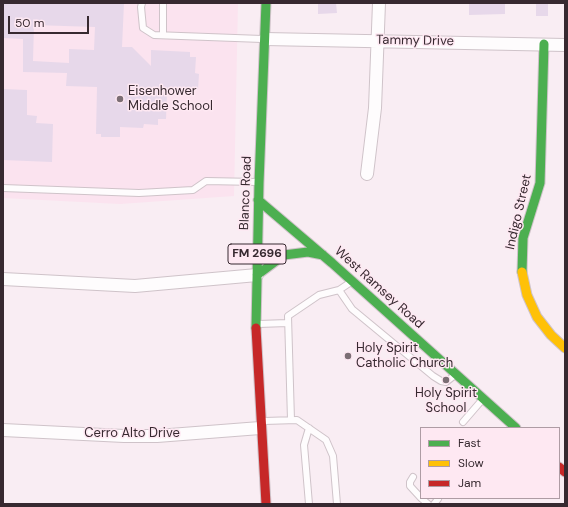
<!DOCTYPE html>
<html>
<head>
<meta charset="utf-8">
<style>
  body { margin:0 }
  #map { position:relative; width:568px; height:507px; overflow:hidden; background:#f9edf3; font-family:"DM Sans",sans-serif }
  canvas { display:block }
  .frame { position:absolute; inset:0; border:4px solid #372930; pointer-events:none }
  .legend { position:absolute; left:420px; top:427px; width:140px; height:72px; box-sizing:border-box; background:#fee8f2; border:1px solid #ae9ca4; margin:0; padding:5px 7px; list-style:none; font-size:12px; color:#372930 }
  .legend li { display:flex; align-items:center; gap:8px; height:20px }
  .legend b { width:20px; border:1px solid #ae9ca4 }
  .scale { position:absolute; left:8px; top:16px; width:81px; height:18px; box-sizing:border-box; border:2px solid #372930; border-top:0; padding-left:5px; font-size:12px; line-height:14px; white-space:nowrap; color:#372930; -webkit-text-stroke:3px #fee8f2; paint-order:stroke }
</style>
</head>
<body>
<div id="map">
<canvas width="568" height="507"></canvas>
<div class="frame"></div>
<ul class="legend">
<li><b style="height:5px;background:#4caf50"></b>Fast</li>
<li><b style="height:5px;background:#ffc107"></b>Slow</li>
<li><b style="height:5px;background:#c62828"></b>Jam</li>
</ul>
<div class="scale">50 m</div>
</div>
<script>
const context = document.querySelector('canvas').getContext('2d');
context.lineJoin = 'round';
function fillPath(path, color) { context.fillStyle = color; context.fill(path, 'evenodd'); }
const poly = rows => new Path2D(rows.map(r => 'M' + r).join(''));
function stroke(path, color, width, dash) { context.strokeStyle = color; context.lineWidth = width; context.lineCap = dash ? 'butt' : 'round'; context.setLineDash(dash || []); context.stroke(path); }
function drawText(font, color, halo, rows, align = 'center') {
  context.font = font + ' "DM Sans",sans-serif'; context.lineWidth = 3; context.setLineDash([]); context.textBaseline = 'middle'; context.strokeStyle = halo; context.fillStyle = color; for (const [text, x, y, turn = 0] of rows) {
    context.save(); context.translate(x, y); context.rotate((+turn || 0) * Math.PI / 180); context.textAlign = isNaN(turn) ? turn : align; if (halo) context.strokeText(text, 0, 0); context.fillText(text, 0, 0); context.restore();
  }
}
const built = poly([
  [3,3,238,3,234,196,120,204,3,198]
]);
const building = poly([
  [3,3,124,3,122,47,132,47,151,66,151,50,190,52,190,57,196,57,195,73,199,74,198,90,172,89,167,94,166,119,158,119,158,125,144,124,143,128,120,127,120,137,101,137,101,134,96,134,97,87,66,86,67,73,23,72,23,39,3,38],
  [34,25,95,27,94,50,69,49,69,63,33,61],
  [318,3,336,3,337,13,318,14],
  [469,3,505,3,505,14,469,15],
  [536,3,548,3,548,16,536,16],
  [3,89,27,90,27,115,37,116,36,123,53,124,52,162,3,160]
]);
const lane = poly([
  [142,3,141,7,143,28,154,35,262,39],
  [163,3,163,35],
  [3,188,139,193,193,190,206,181,257,182],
  [339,290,352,309,433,376,441,381,446,382,455,375],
  [258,324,288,323],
  [291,420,288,316,319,295,339,290,351,282],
  [264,421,297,420,326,440,333,456,337,504],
  [463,422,482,400],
  [413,477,410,482,410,486,421,498],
  [421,498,428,504],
  [309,504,304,445,309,428],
  [434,504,438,499]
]);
const street = poly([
  [265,39,565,45],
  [367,174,375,108,379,3],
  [3,279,135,286,257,275],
  [3,430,124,436,157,436,260,428]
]);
const fast = poly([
  [258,200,332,263,516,428],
  [522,272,523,238,540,183,544,44],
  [257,275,284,255,308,252,323,255],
  [256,328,259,183,266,3]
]);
const slow = poly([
  [522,272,527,295,537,317,551,335,565,348]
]);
const jam = poly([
  [256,328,266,504],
  [559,467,565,472]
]);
const markers = [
  [120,99,4,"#7b6e74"],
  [348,356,4,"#7b6e74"],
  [446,380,4,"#7b6e74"]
];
const shields = [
  [257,254,58]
];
const shieldNames = [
  ["FM 2696",257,254]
];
const streetNames = [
  ["Tammy Drive",415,41,1],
  ["Blanco Road",246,193,-88],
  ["Indigo Street",519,212,-77],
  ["West Ramsey Road",379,288,42],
  ["Cerro Alto Drive",132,434]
];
const poiNames = [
  ["Eisenhower",128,92],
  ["Middle School",128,107],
  ["Holy Spirit",356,349],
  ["Catholic Church",356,364],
  ["Holy Spirit",446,394,"center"],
  ["School",446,409,"center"]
];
fillPath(built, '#fbe3ef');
fillPath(building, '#e7d8ea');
stroke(lane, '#cfc3c9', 8);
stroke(street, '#cfc3c9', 14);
stroke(fast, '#cfc3c9', 11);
stroke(slow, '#cfc3c9', 11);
stroke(jam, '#cfc3c9', 11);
stroke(lane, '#fefcfd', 6);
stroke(street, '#fefcfd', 12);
stroke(fast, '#4caf50', 9);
stroke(slow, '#ffc107', 9);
stroke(jam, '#c62828', 9);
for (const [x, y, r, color] of markers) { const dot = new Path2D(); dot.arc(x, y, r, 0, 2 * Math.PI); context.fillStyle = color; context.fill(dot); stroke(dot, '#fee8f2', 1.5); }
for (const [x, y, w] of shields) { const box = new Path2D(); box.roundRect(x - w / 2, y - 10, w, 20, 3); context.fillStyle = '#fee8f2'; context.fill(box); stroke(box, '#372930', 1); }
drawText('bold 12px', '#372930', null, shieldNames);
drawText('13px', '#372930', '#fee8f2', streetNames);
drawText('13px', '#372930', '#fee8f2', poiNames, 'left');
</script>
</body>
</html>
